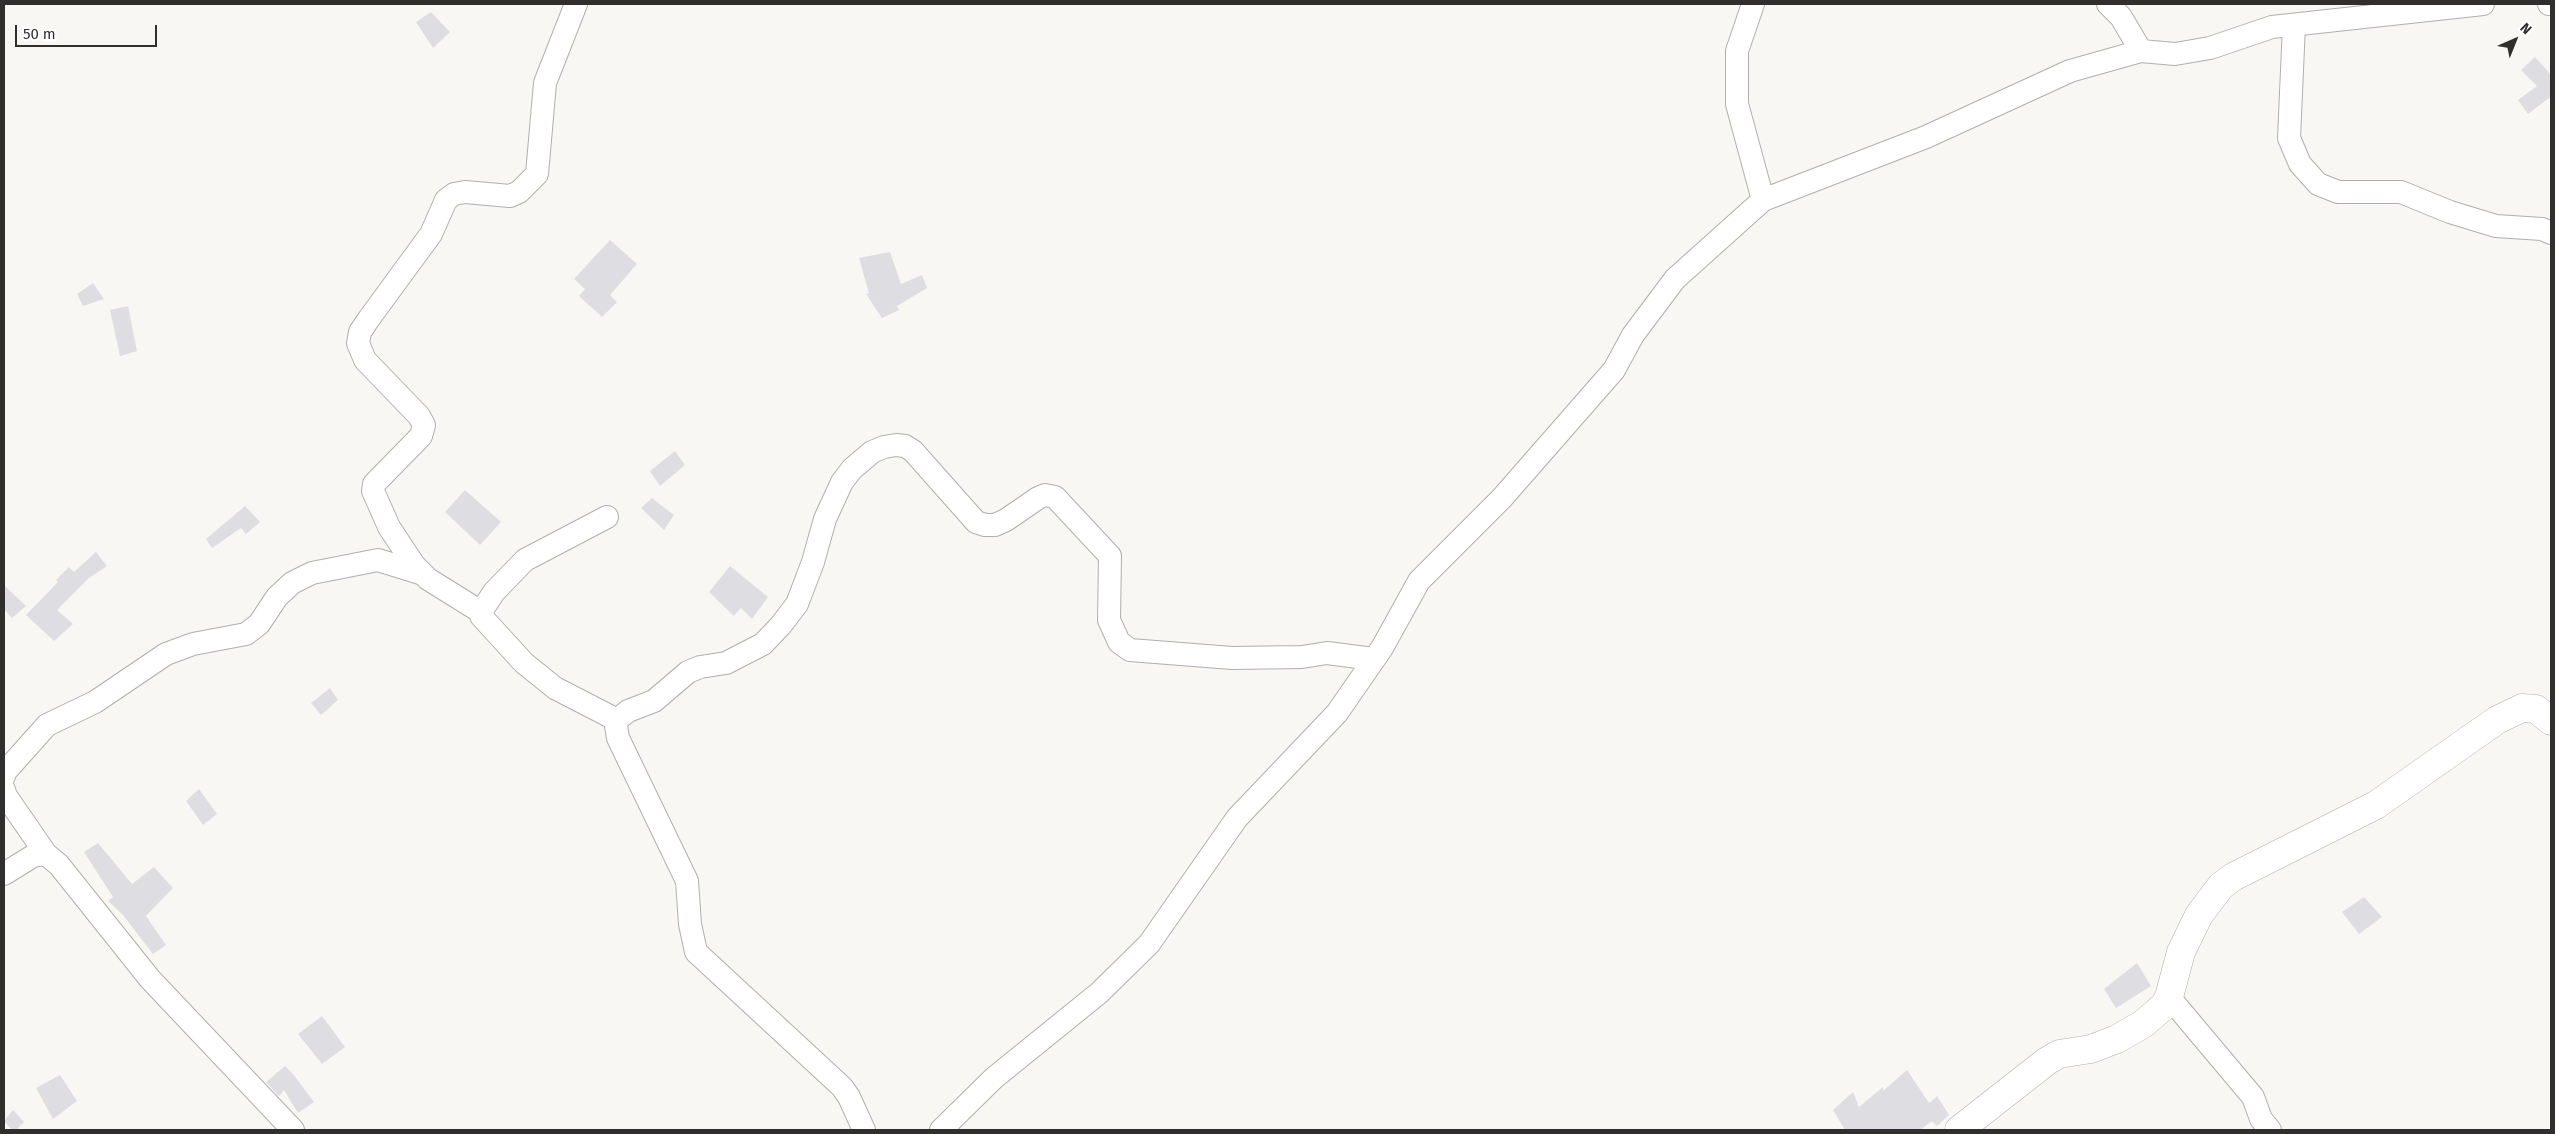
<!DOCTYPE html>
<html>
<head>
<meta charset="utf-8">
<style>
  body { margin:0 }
  #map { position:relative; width:2555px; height:1134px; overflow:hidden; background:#f9f7f3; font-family:"Fira Sans",sans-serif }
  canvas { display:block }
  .frame { position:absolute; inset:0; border:5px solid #302f2e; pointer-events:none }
  .north { position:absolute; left:2490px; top:15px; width:50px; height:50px; -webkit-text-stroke:4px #fff; paint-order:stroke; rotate:44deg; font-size:14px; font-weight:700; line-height:20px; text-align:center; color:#302f2e }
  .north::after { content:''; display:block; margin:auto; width:18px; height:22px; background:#302f2e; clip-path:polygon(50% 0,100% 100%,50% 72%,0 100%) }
  .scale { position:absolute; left:15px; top:25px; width:142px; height:22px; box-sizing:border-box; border:2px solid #302f2e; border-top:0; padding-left:6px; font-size:15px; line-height:18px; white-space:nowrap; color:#302f2e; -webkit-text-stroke:4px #fff; paint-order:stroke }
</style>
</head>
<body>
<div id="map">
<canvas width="2555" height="1134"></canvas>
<div class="frame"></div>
<div class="north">N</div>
<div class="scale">50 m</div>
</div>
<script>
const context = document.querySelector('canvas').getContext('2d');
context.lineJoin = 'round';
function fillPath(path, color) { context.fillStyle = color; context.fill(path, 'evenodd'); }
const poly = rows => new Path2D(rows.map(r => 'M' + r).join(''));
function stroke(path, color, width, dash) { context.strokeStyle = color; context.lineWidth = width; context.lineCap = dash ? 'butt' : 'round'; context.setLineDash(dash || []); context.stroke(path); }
const building = poly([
  [431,12,450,32,433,48,416,22],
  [2535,57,2551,75,2551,100,2549,98,2528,114,2518,100,2537,86,2521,70],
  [610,240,637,264,610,295,617,302,602,317,579,296,585,289,574,279],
  [890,252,901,284,922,275,927,288,897,306,899,310,882,318,866,294,869,293,859,258],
  [93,283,104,299,83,306,77,294],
  [128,306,137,351,120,356,110,310],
  [675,451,685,465,660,486,650,471],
  [465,490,501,522,480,545,445,512],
  [652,498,674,515,664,530,641,508],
  [245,506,260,522,246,534,241,528,212,548,206,539],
  [96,552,107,566,89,578,57,610,73,624,54,641,26,615,58,582,56,580,69,567,74,572],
  [730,566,768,597,752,619,741,608,734,616,709,592],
  [4,585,26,606,12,618,4,609],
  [330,688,338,700,321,715,311,703],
  [199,789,217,814,203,825,186,801],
  [98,843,132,884,154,867,173,888,146,916,166,945,153,954,123,915,108,901,113,897,84,852],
  [2364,897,2382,917,2359,934,2342,912],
  [2137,963,2151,986,2116,1008,2104,989],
  [322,1016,345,1047,322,1064,298,1034],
  [285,1066,293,1074,314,1102,298,1113,284,1090,279,1096,266,1082],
  [1907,1070,1929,1103,1937,1096,1949,1115,1937,1126,1932,1121,1920,1130,1845,1130,1833,1110,1853,1092,1859,1107,1883,1087,1883,1091],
  [60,1075,77,1101,53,1119,36,1088],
  [13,1110,24,1122,16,1130,12,1130,4,1121]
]);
const street = poly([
  [1753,4,1737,51,1737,104,1763,200],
  [2108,4,2121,17,2141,51],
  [2549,4,2551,4],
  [2294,25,2289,138,2300,164,2318,184,2338,192,2401,192,2450,212,2496,226,2542,229,2551,233],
  [607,517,525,560,494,592,481,612,481,616,524,663,555,688,617,720],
  [481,612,428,579,414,565,389,527,373,491,374,484,421,436,424,425,419,416,365,360,358,343,360,332,368,320,431,234,446,200,454,194,465,192,510,196,519,192,537,174,545,83,576,4],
  [4,776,5,772,47,725,95,702,166,654,193,644,246,634,259,624,277,597,292,583,312,573,378,560,423,574],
  [4,790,6,796,46,854],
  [4,874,33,856,46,854,59,865,150,979,293,1130],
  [2169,997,2253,1097,2261,1119,2270,1130],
  [864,1130,849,1097,842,1087,696,952,690,924,687,881,618,738,616,726,617,720,628,711,654,701,688,672,700,667,726,663,763,644,781,625,797,604,813,562,825,519,842,482,852,469,872,452,884,447,896,445,905,446,913,451,976,522,985,525,995,525,1006,520,1038,498,1045,495,1055,497,1110,556,1109,620,1119,642,1130,650,1232,658,1302,657,1327,653,1374,659],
  [941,1130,994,1078,1099,993,1149,944,1237,818,1337,713,1382,648,1419,581,1502,498,1614,370,1633,335,1675,279,1763,200,1926,137,2070,71,2141,51,2175,54,2210,48,2272,27,2483,4]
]);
const secondary = poly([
  [1959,1130,2047,1061,2059,1054,2091,1049,2117,1039,2143,1024,2164,1006,2169,997,2181,952,2199,915,2221,886,2233,877,2376,805,2497,720,2522,708,2536,709,2551,721]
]);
fillPath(building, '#dedee2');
stroke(street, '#b1afac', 24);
stroke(secondary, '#b1afac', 29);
stroke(street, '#fff', 22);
stroke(secondary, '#fff', 28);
</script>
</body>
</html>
